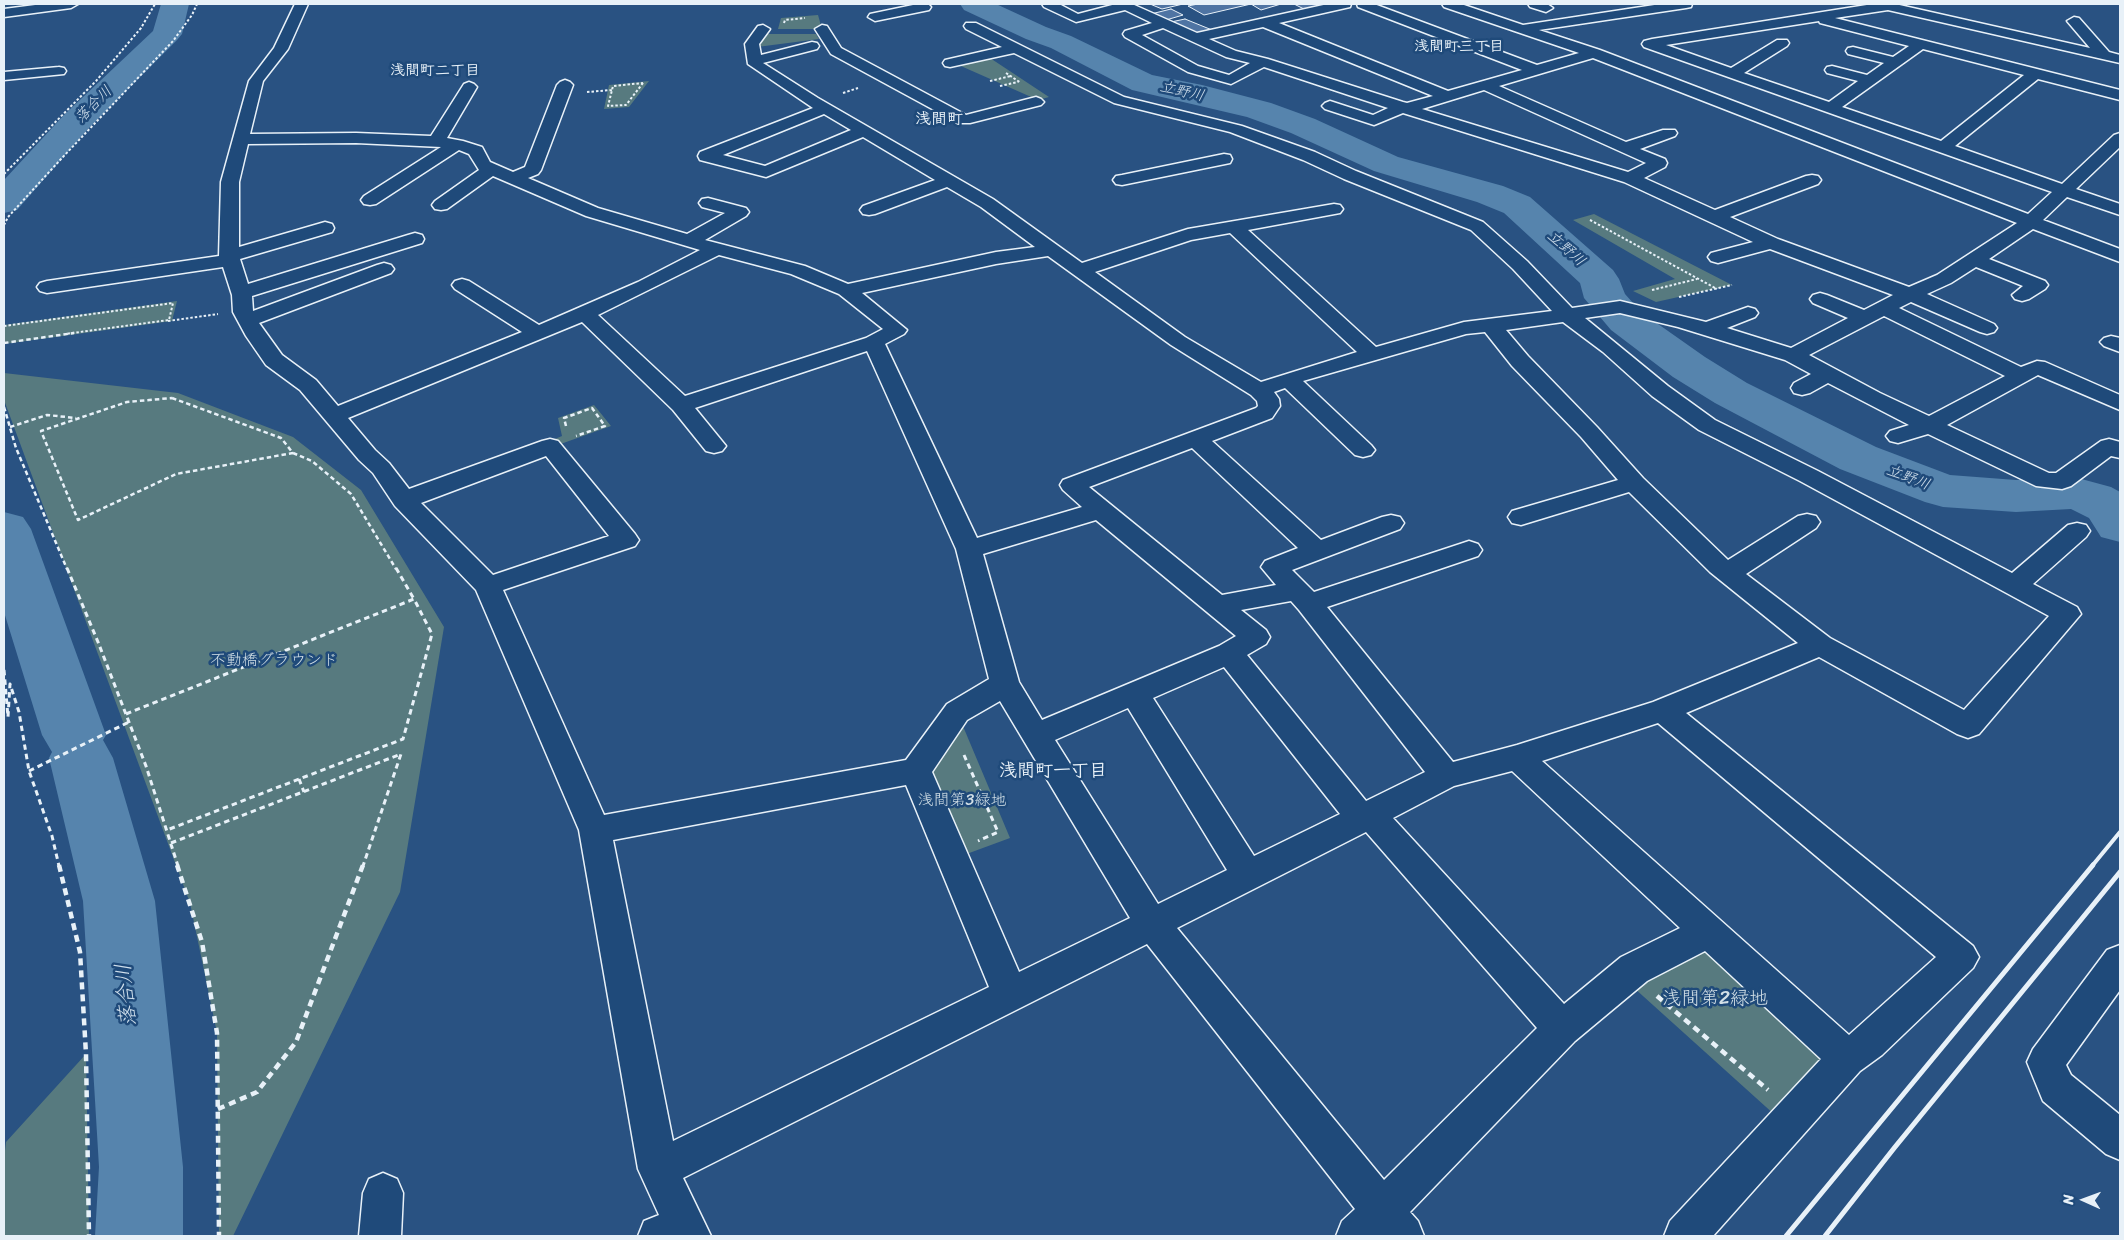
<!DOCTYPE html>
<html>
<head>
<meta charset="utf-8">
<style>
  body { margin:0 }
  #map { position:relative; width:2124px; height:1240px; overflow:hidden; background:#295282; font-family:Sriracha,sans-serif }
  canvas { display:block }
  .frame { position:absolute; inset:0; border:5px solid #e8f1f8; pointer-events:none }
  .north { position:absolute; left:2059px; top:1175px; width:50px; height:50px; -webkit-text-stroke:4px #1f4a7a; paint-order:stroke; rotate:272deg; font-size:14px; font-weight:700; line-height:20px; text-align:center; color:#e8f1f8 }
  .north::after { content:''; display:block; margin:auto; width:18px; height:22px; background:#e8f1f8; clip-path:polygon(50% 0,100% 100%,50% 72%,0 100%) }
</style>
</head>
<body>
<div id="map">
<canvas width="2124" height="1240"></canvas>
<div class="frame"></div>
<div class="north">N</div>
</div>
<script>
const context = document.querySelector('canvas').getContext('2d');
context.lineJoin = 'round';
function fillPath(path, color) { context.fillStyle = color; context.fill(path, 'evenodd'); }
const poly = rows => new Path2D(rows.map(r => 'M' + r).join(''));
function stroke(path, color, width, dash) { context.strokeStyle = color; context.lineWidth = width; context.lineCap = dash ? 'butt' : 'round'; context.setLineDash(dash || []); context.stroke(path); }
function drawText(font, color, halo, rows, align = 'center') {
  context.font = font + ' Sriracha,"Klee One",sans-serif'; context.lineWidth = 5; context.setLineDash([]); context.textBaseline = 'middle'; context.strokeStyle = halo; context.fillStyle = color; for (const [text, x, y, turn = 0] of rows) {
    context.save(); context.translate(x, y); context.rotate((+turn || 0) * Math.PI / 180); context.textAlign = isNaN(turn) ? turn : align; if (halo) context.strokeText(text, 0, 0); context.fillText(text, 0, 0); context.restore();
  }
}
const green = poly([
  [818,15,822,29,778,29,781,18],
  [763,34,816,34,819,39,757,47],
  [987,56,1049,97,1038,100,954,63],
  [649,81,629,107,604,109,609,85],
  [1594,214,1732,285,1656,302,1633,291,1675,279,1573,220],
  [177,301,172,321,4,344,4,325],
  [4,373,178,393,293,437,361,490,444,627,400,892,233,1236,219,1236,217,1033,190,903,4,400],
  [594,405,611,426,555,446,550,441,562,436,558,418],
  [957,712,1010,838,953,859,916,771],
  [1709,931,1847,1058,1786,1125,1623,978],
  [86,1054,89,1236,4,1236,4,1159,6,1142]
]);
const river = poly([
  [161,4,189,4,182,34,177,40,88,129,17,210,4,213,4,180,64,115,153,31,161,4],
  [960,4,996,4,1046,27,1071,36,1152,75,1202,85,1271,103,1315,119,1398,157,1503,186,1530,197,1613,270,1619,279,1625,294,1641,312,1705,357,1747,383,1876,447,1950,475,2016,480,2074,477,2111,487,2120,492,2120,542,2101,537,2089,518,2071,509,2016,512,1943,507,1925,502,1840,469,1715,403,1673,377,1611,330,1584,298,1580,283,1504,213,1477,202,1374,171,1291,133,1247,117,1132,90,1051,48,1026,39,964,10,960,4],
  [4,512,23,517,31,529,106,735,103,740,113,758,155,901,183,1167,183,1236,95,1236,99,1167,83,901,49,758,52,752,42,735,4,612,4,512]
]);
const building = poly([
  [1150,4,1183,4,1162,9,1150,4],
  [1198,4,1281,4,1261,10,1251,4,1204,15,1188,6,1198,4],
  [1294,4,1331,4,1306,10,1294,4],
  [1171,9,1183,15,1166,20,1151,14,1171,9],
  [1185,19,1212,30,1198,34,1171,22,1185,19]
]);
const pathFar3 = poly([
  [784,23,785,20,805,18],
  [1006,73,1021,83],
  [990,81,1011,76],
  [643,83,626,105,608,106,613,86,643,83],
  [1000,86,1018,82],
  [587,92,612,90],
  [843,93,858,88],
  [4,174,96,81,141,28,155,4],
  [1590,220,1717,289],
  [4,225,8,217,61,159,173,41,192,15,197,4],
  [1652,290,1697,279],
  [1679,297,1732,285],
  [168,321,218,314],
  [4,326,173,303,169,320,65,334]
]);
const pathFar2 = poly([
  [4,343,74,333],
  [172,398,281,438,293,453,176,474,78,520,41,431,127,402,172,398],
  [4,407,16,448,67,569],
  [566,426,564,418,592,408,605,426,576,436],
  [10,427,47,415,76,418],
  [293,453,312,461,351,494,396,569]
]);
const pathFar1 = poly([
  [67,568,98,642,146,766,178,866],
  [396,568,414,599],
  [4,670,8,717,10,684,19,712,29,771,52,836,59,866],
  [126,714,414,599,432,634,403,739,167,830],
  [964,755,998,832,978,841],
  [29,771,129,722],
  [299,779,304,792],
  [171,843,401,754,363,866]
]);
const path = poly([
  [59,865,80,952,86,1054,89,1236],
  [177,865,202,942,217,1033,219,1236],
  [1657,996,1768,1090],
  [218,1109,257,1092,296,1042,363,865]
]);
const minor = poly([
  [43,4,78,4,71,8,4,17,4,9,43,4],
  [295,4,308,4,288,49,263,81,250,134,356,133,431,136,464,84,469,82,474,84,477,87,447,138,463,141,482,147,490,162,513,172,525,167,557,85,560,82,565,80,570,82,573,85,541,170,538,174,528,178,598,208,687,234,725,213,702,207,699,203,702,199,708,198,746,208,749,212,746,216,705,240,805,266,848,284,996,252,1035,247,981,207,947,187,875,214,869,215,863,214,860,210,863,206,935,180,863,137,766,177,700,160,698,156,700,152,813,108,748,64,745,44,758,26,763,25,770,29,759,44,761,55,812,42,817,43,819,46,817,49,763,63,818,98,993,199,1082,263,1188,229,1334,204,1340,205,1343,209,1340,213,1248,230,1376,347,1464,322,1552,311,1513,269,1471,230,1344,179,1303,160,1230,132,1114,103,1014,53,950,67,945,66,943,63,945,60,1002,47,966,29,964,26,966,23,976,23,1124,97,1242,126,1315,152,1356,171,1483,222,1527,261,1572,308,1620,301,1706,322,1748,307,1755,309,1758,313,1755,317,1727,328,1791,348,1848,318,1813,303,1810,299,1813,295,1820,293,1827,295,1864,310,1893,295,1770,249,1718,263,1711,261,1708,257,1711,253,1753,242,1624,182,1403,113,1374,125,1325,109,1322,106,1325,103,1330,101,1373,115,1388,108,1264,67,1231,84,1188,72,1125,37,1123,34,1125,31,1152,23,1125,10,1076,22,1044,7,1042,4,1059,4,1078,14,1116,4,1132,4,1197,33,1328,4,1351,4,1350,7,1279,23,1448,91,1522,70,1358,7,1357,4,1374,4,1537,65,1579,53,1444,7,1442,4,1461,4,1523,25,1661,4,1692,4,1691,7,1686,8,1539,30,1600,50,2028,214,2052,192,1644,47,1642,44,1644,41,1652,39,1873,4,1895,4,2090,48,2067,21,2074,17,2079,18,2109,52,2120,55,2120,63,1888,10,1835,18,2120,90,2120,100,2038,79,1955,146,2062,184,2114,135,2120,133,2120,147,2076,189,2120,204,2120,215,2067,197,2043,220,2120,249,2120,262,2033,229,1989,259,2045,281,2048,285,2045,289,2029,299,2022,301,2015,299,2012,295,2023,286,1976,267,1951,283,1927,294,1994,324,1997,328,1994,332,1987,334,1980,332,1911,302,1899,308,2021,367,2037,361,2045,362,2120,395,2120,410,2038,375,1947,425,2049,473,2056,473,2101,441,2109,439,2120,442,2120,458,2111,456,2071,486,2062,489,2036,486,1928,434,1898,443,1890,441,1886,436,1890,431,1909,425,1828,383,1810,393,1802,395,1794,393,1791,388,1794,383,1811,374,1785,360,1678,327,1620,313,1585,318,1668,386,1715,420,1818,471,2012,573,2068,525,2077,523,2086,525,2090,531,2086,537,2033,584,2077,607,2081,614,1979,734,1968,738,1957,734,1819,657,1686,713,1973,946,1979,957,1973,968,1882,1055,1860,1071,1713,1236,1664,1236,1670,1221,1821,1059,1705,951,1647,981,1575,1041,1410,1212,1418,1221,1424,1236,1336,1236,1342,1221,1355,1209,1147,944,683,1178,711,1236,638,1236,644,1221,659,1215,638,1169,579,830,476,590,395,506,373,473,359,460,300,390,266,365,246,336,233,312,232,295,223,267,47,293,40,291,37,287,40,283,47,281,219,256,221,182,249,81,274,48,295,4],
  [1819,21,1820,23,1909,46,1893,57,1853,47,1848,48,1846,51,1848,54,1884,63,1867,75,1832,66,1827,67,1825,70,1827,73,1858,81,1829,102,1744,73,1787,46,1789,43,1787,40,1777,40,1731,68,1666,45,1819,21],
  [1263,27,1433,96,1407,103,1403,102,1268,59,1236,51,1209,39,1263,27],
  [1163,28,1226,57,1250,63,1229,75,1198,66,1142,35,1163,28],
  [1923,49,2024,75,1941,141,1842,107,1923,49],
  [1593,58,2017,223,1937,275,1909,287,1778,239,1730,217,1818,184,1821,180,1818,176,1812,175,1806,176,1715,210,1644,178,1665,167,1667,163,1665,159,1640,149,1675,136,1677,133,1675,130,1663,130,1626,142,1499,86,1593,58],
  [1484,90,1646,163,1628,172,1422,109,1484,90],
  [824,114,851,130,765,166,723,155,824,114],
  [356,143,441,147,364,196,361,200,364,204,370,205,376,204,459,150,469,154,479,170,435,201,432,205,435,209,441,210,447,209,493,176,586,216,700,250,638,282,539,325,469,281,462,279,455,281,452,285,455,289,522,332,338,406,316,380,282,355,259,323,391,273,394,269,391,265,384,263,377,265,253,311,252,296,422,243,424,239,422,235,415,233,408,235,248,284,240,259,332,232,334,228,332,224,325,222,239,247,239,182,248,144,356,143],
  [1230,233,1357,352,1261,382,1185,337,1095,272,1191,240,1230,233],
  [719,255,791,274,839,294,883,329,866,338,685,396,598,315,719,255],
  [1048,256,1171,345,1251,395,1257,401,1258,406,1256,408,1063,480,1060,485,1063,490,1082,507,977,538,885,344,904,334,907,330,862,293,996,264,1048,256],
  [1884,316,2005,376,1929,416,1880,393,1809,355,1884,316],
  [582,322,673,410,706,451,714,453,722,451,726,446,695,408,867,351,956,549,989,679,947,704,906,760,604,815,503,590,635,546,639,540,635,534,558,441,550,439,542,441,409,489,389,463,375,450,348,418,582,322],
  [1563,322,1603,352,1652,396,1699,430,1800,481,2049,616,1964,710,1830,638,1746,574,1816,528,1820,522,1816,516,1807,514,1798,516,1728,560,1643,478,1597,427,1528,356,1506,330,1563,322],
  [1485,332,1512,366,1581,437,1618,480,1512,511,1508,517,1512,523,1521,525,1629,492,1710,572,1798,643,1653,702,1517,745,1453,762,1327,607,1478,556,1482,550,1478,544,1469,541,1460,544,1314,592,1292,570,1400,529,1404,523,1400,517,1391,515,1382,517,1321,540,1212,441,1272,418,1280,406,1279,399,1274,392,1285,388,1355,455,1363,457,1371,455,1375,450,1371,445,1303,381,1466,334,1485,332],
  [1192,448,1298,548,1265,561,1261,567,1276,585,1222,595,1089,487,1192,448],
  [546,456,609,536,493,575,421,503,546,456],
  [1096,520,1236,636,1219,646,1042,720,1019,682,983,554,1096,520],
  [1291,601,1299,610,1425,772,1366,801,1247,655,1266,644,1270,637,1266,630,1241,610,1291,601],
  [1224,667,1340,814,1254,856,1153,698,1224,667],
  [1000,701,1130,918,1019,972,932,772,967,720,1000,701],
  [1128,708,1227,870,1158,904,1055,740,1128,708],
  [1658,723,1936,957,1849,1035,1542,761,1658,723],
  [1512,771,1680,928,1621,957,1564,1004,1393,818,1454,786,1512,771],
  [906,785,989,987,673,1141,613,840,906,785],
  [1366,832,1537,1028,1384,1180,1177,928,1366,832],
  [913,4,928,4,931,7,929,10,875,21,868,17,870,14,913,5,913,4],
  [1528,4,1547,4,1553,8,1546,12,1530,7,1528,4],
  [822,25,827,26,841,48,966,115,1036,97,1041,99,1044,102,1041,105,970,123,958,123,831,54,815,29,822,25],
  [59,67,64,68,66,71,64,74,4,80,4,72,59,67],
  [1224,154,1230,155,1232,159,1230,163,1122,185,1116,184,1113,180,1116,176,1122,175,1224,154],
  [2111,336,2120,338,2120,352,2104,346,2100,342,2104,338,2111,336],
  [2120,945,2120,990,2066,1065,2071,1075,2120,1115,2120,1160,2106,1154,2043,1101,2027,1062,2033,1049,2107,950,2120,945],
  [383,1173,397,1179,403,1193,401,1236,359,1236,363,1193,369,1179,383,1173]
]);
const railFar1 = poly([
  [2092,866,2120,832]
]);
const rail = poly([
  [1786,1236,2093,865],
  [1825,1236,1895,1147,2120,872]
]);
const farNeighbourhoodnames = [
  ["浅間町三丁目",1459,47],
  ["浅間町二丁目",435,71]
];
const farWaternames = [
  ["立野川",1182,92,13],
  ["落合川",94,105,-45],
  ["立野川",1566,249,42],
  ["立野川",1908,478,21]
];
const farQuarternames = [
  ["浅間町",939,120]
];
const parkNames = [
  ["不動橋グラウンド",274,661],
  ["浅間第3緑地",962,801]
];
const neighbourhoodNames = [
  ["浅間町一丁目",1053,771]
];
const nearParknames = [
  ["浅間第2緑地",1715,999]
];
const nearWaternames = [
  ["落合川",127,995,-95]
];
fillPath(green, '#577a7f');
fillPath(river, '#5684ad');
fillPath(building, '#4f74a3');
stroke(building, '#e8f1f8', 1);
stroke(minor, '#e8f1f8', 3);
stroke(pathFar3, '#e8f1f8', 2, [2.5, 2]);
stroke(pathFar2, '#e8f1f8', 2.5, [4.5, 3]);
stroke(pathFar1, '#e8f1f8', 3, [5.5, 4]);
stroke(path, '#e8f1f8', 4.5, [7, 5]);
fillPath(minor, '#1f4a7a');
stroke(railFar1, '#e8f1f8', 4);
stroke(rail, '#e8f1f8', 5);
drawText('bold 15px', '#e8f1f8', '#1f4a7a', farNeighbourhoodnames);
drawText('italic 15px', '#d2e1ed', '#1f4a7a', farWaternames);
drawText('bold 16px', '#e8f1f8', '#1f4a7a', farQuarternames);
drawText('16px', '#d2dfe6', '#1f4a7a', parkNames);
drawText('bold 18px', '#e8f1f8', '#1f4a7a', neighbourhoodNames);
drawText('19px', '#d2dfe6', '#1f4a7a', nearParknames);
drawText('italic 21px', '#d2e1ed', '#1f4a7a', nearWaternames);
</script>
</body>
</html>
